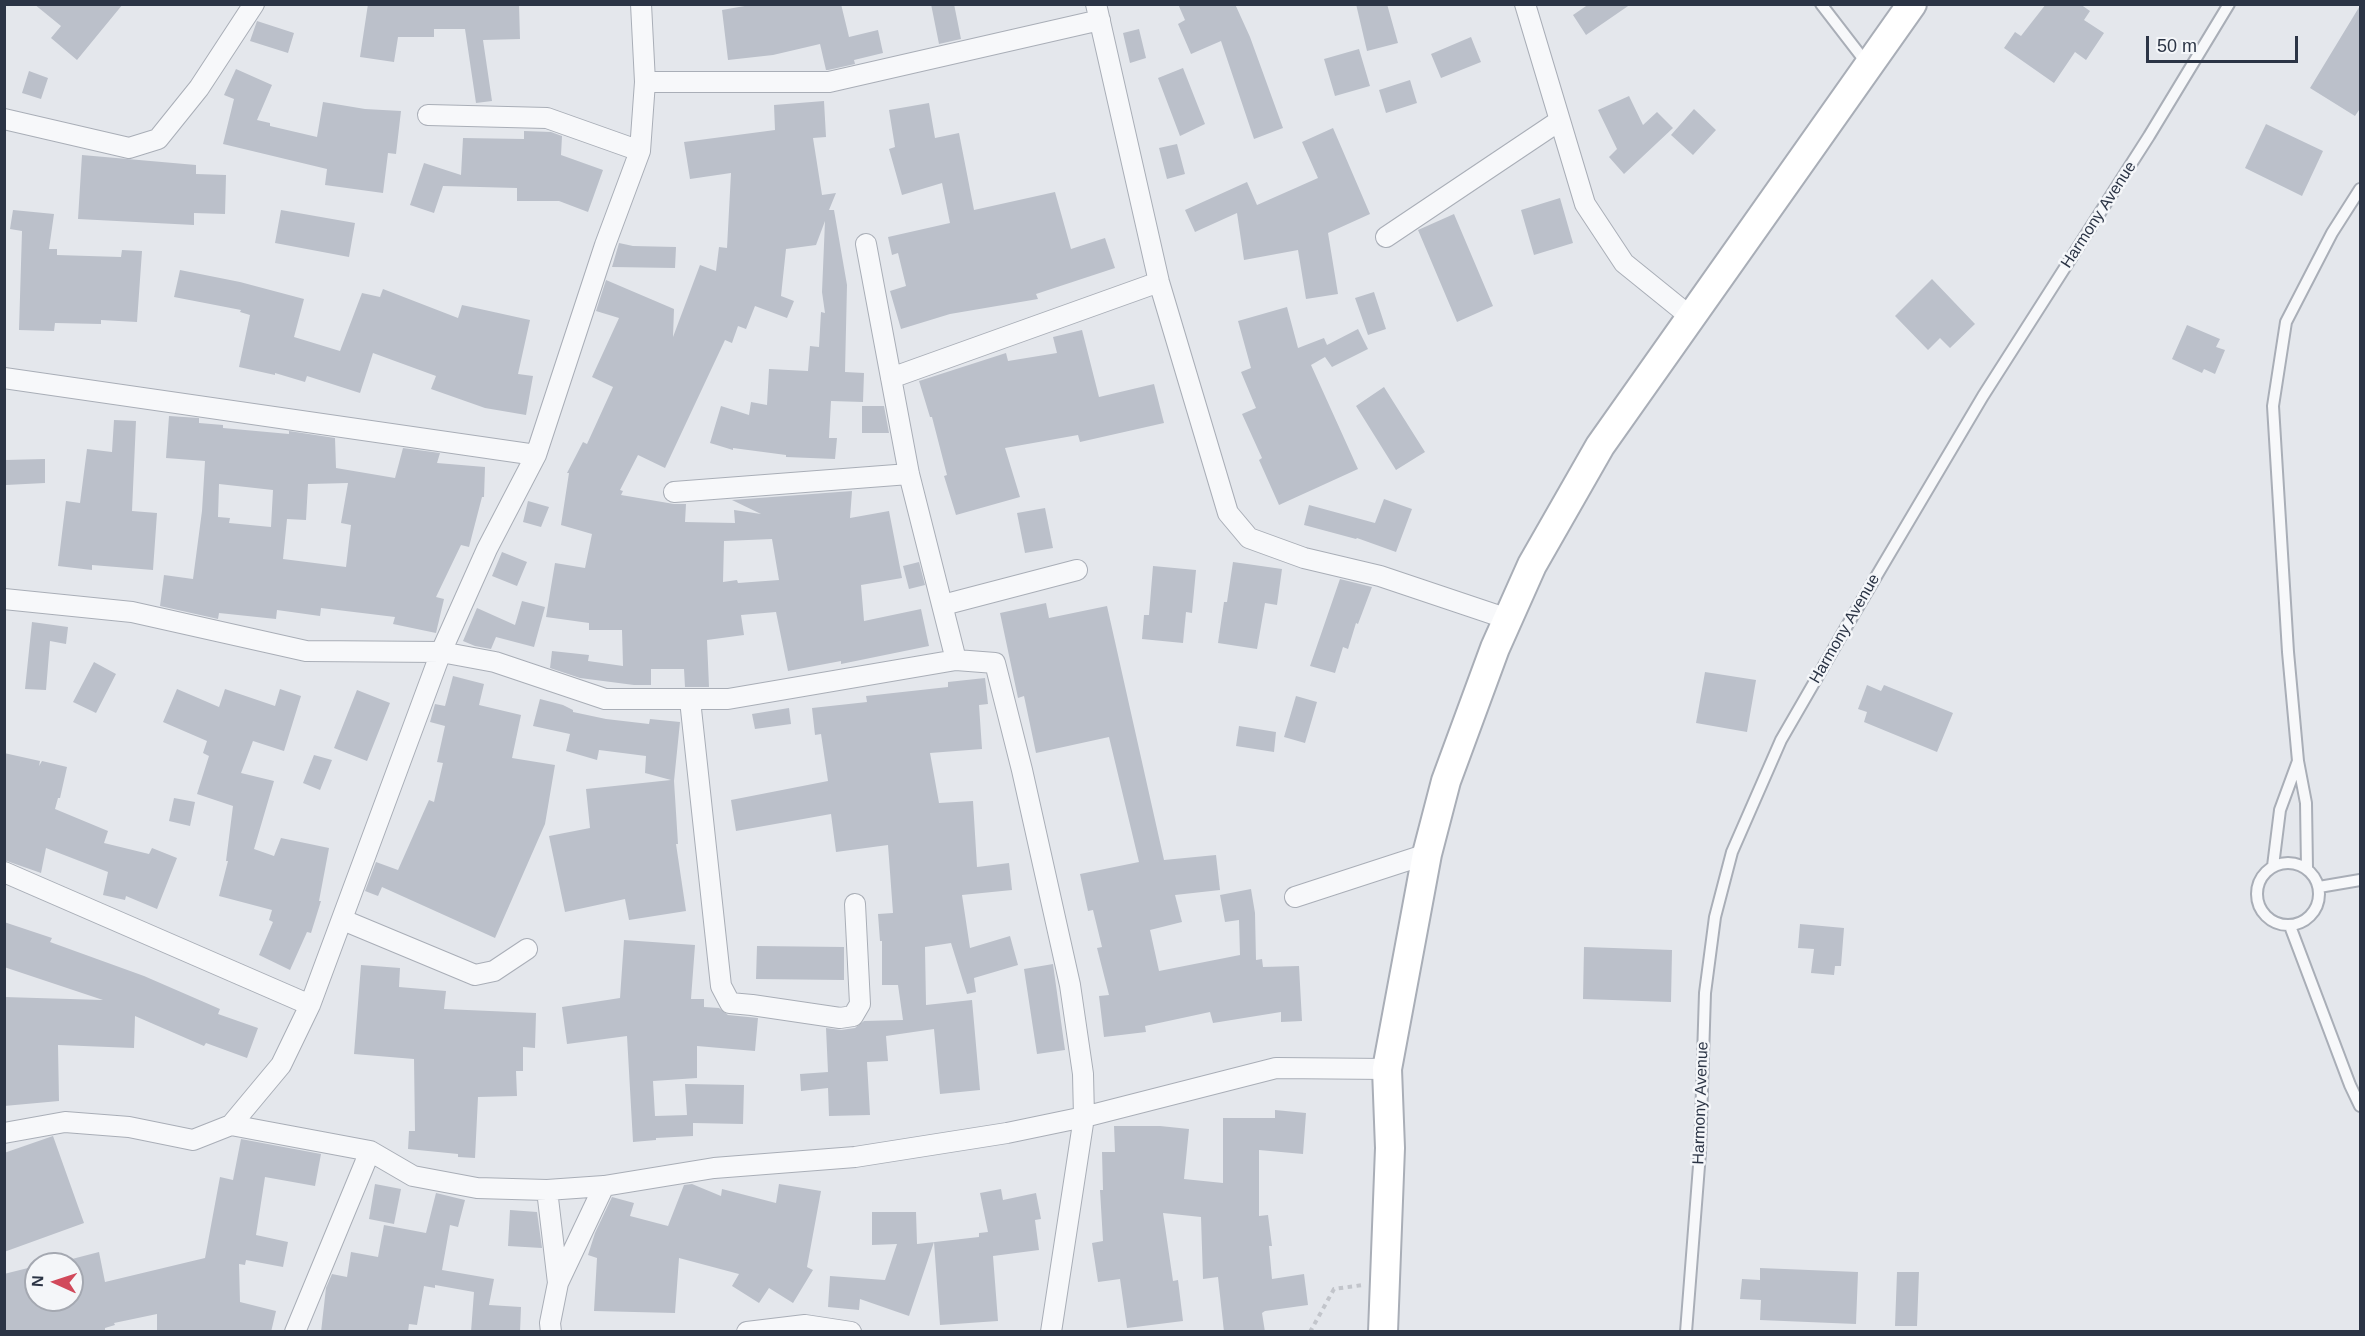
<!DOCTYPE html>
<html>
<head>
<meta charset="utf-8">
<style>
  body { margin:0 }
  #map { position:relative; width:2365px; height:1336px; overflow:hidden; background:#e4e7ec; font-family:Arial,sans-serif }
  canvas { display:block }
  .frame { position:absolute; inset:0; border:6px solid #2b3445; pointer-events:none }
  .north { position:absolute; left:24px; top:1252px; width:60px; height:60px; box-sizing:border-box; background:#f4f6f9; border:2px solid #a4a8b1; border-radius:50%; rotate:273deg; font-size:16px; font-weight:700; line-height:24px; text-align:center; color:#2b3445 }
  .north::after { content:''; display:block; margin:auto; width:21px; height:27px; background:#d1495b; clip-path:polygon(50% 0,100% 100%,50% 72%,0 100%) }
  .scale { position:absolute; left:2146px; top:36px; width:152px; height:27px; box-sizing:border-box; border:3px solid #2b3445; border-top:0; padding-left:8px; font-size:18px; line-height:21px; white-space:nowrap; color:#2b3445; -webkit-text-stroke:4px #f4f6f9; paint-order:stroke }
</style>
</head>
<body>
<div id="map">
<canvas width="2365" height="1336"></canvas>
<div class="frame"></div>
<div class="north">N</div>
<div class="scale">50 m</div>
</div>
<script>
const context = document.querySelector('canvas').getContext('2d');
context.lineJoin = 'round';
function fillPath(path, color) { context.fillStyle = color; context.fill(path, 'evenodd'); }
const poly = rows => new Path2D(rows.map(r => 'M' + r).join(''));
function stroke(path, color, width, dash) { context.strokeStyle = color; context.lineWidth = width; context.lineCap = dash ? 'butt' : 'round'; context.setLineDash(dash || []); context.stroke(path); }
function drawText(font, color, halo, rows, align = 'center') {
  context.font = font + ' Arial,sans-serif'; context.lineWidth = 5; context.setLineDash([]); context.textBaseline = 'middle'; context.strokeStyle = halo; context.fillStyle = color; for (const [text, x, y, turn = 0] of rows) {
    context.save(); context.translate(x, y); context.rotate((+turn || 0) * Math.PI / 180); context.textAlign = isNaN(turn) ? turn : align; if (halo) context.strokeText(text, 0, 0); context.fillText(text, 0, 0); context.restore();
  }
}
const building = poly([
  [34,4,123,4,77,60,51,38,61,26],
  [368,4,519,4,520,39,483,40,492,101,476,103,465,29,434,29,434,37,398,37,394,62,360,57],
  [756,4,841,4,849,37,878,30,883,53,854,60,855,64,828,70,826,70,820,44,773,55,728,60,722,10],
  [931,4,954,4,961,39,939,44],
  [1178,4,1235,4,1250,37,1283,128,1254,139,1221,41,1191,54,1178,24,1185,20],
  [1356,4,1387,4,1398,43,1367,51],
  [1589,4,1631,4,1586,35,1573,15],
  [2046,4,2080,4,2090,11,2084,20,2104,33,2086,60,2075,52,2054,83,2004,48,2015,32,2021,36],
  [2361,4,2361,107,2355,116,2310,88],
  [257,21,294,33,288,53,250,41],
  [1139,29,1146,58,1130,63,1123,33],
  [1471,37,1481,62,1441,78,1431,54],
  [1359,49,1370,86,1335,96,1324,59],
  [1183,68,1205,124,1180,136,1158,78],
  [236,69,272,85,257,120,270,123,270,126,317,137,323,102,365,109,401,111,396,154,388,153,383,193,325,185,327,169,223,144,234,99,224,95],
  [29,71,48,78,41,99,22,93],
  [1410,80,1417,103,1386,113,1379,90],
  [1629,96,1643,125,1657,112,1673,128,1624,174,1609,157,1617,149,1598,110],
  [824,101,826,137,813,138,822,195,836,193,829,210,834,210,847,285,845,372,864,373,863,402,831,401,829,438,837,438,835,459,786,457,786,455,733,448,733,450,710,443,721,406,749,415,751,402,767,405,769,369,808,371,810,346,819,347,821,312,825,313,822,292,825,221,816,245,786,249,781,296,794,301,787,318,755,306,746,329,738,326,732,343,725,340,665,468,638,455,620,490,623,491,621,495,674,504,686,504,685,522,735,523,734,510,761,514,732,500,852,491,850,518,889,511,902,578,861,585,864,621,921,609,929,646,841,664,841,661,788,671,776,612,741,615,744,635,707,640,709,687,685,687,684,669,651,669,651,685,634,685,580,678,550,668,552,651,589,655,588,661,623,666,622,630,589,630,589,623,546,617,555,563,585,568,592,534,561,525,569,473,567,473,583,442,587,444,613,387,592,377,619,318,596,311,606,280,674,309,673,337,700,265,716,271,719,247,727,248,731,173,690,179,684,142,775,130,774,105],
  [772,539,779,580,738,583,737,580,723,582,724,541],
  [929,103,935,138,959,133,974,210,1055,192,1071,249,1105,238,1115,268,1036,294,1038,299,950,314,901,329,890,291,906,286,898,253,892,255,888,237,950,223,942,183,902,195,889,149,895,147,889,110],
  [1694,109,1716,130,1693,155,1671,135],
  [2266,124,2323,151,2302,196,2245,168],
  [1333,128,1370,214,1328,233,1338,294,1306,299,1298,250,1244,260,1237,213,1195,232,1185,210,1247,182,1257,205,1318,178,1302,142],
  [524,131,551,132,562,136,561,155,603,170,588,212,559,201,517,201,517,188,443,186,434,213,410,205,424,163,461,175,463,138,524,139],
  [1177,144,1185,174,1167,179,1159,148],
  [82,155,196,165,196,174,226,175,225,214,194,213,194,225,78,219],
  [1560,198,1573,243,1534,255,1521,210],
  [13,210,54,214,49,249,57,249,57,255,121,257,122,250,142,251,137,322,101,320,101,324,55,323,54,331,19,330,22,231,10,229],
  [281,210,355,223,349,257,275,243],
  [1454,214,1493,306,1457,322,1418,230],
  [619,243,633,246,676,247,675,268,612,267],
  [180,270,240,282,304,299,294,337,340,351,362,293,380,297,383,289,458,318,462,305,530,320,518,374,533,376,526,415,485,408,431,389,436,376,373,353,360,393,307,376,305,382,275,373,275,375,239,367,250,315,240,312,241,310,174,297],
  [1932,279,1975,324,1950,348,1940,338,1928,350,1895,316],
  [1374,292,1386,329,1368,335,1355,298],
  [1287,307,1298,348,1324,338,1327,345,1358,329,1368,349,1332,367,1325,357,1311,365,1358,469,1279,505,1259,460,1262,458,1242,414,1256,408,1241,372,1251,368,1238,321],
  [2187,325,2220,339,2216,347,2225,350,2215,374,2204,369,2202,373,2172,359],
  [1082,330,1099,397,1154,384,1164,423,1080,442,1078,435,1005,448,1020,497,956,515,944,476,947,475,932,417,930,417,919,381,1006,353,1008,361,1057,353,1053,337],
  [1384,387,1425,452,1396,470,1356,406],
  [862,406,884,406,889,433,862,433],
  [169,416,199,418,199,423,223,425,223,428,289,434,289,431,335,438,336,468,395,478,403,448,440,453,437,463,485,467,484,497,482,497,469,547,461,545,436,597,444,599,436,633,393,624,395,617,321,608,320,616,277,610,276,619,219,613,218,619,160,606,164,575,193,579,202,511,205,461,166,458],
  [348,483,341,523,351,525,346,567,283,559,287,519,306,520,308,484],
  [219,484,273,490,271,527,229,523,230,518,218,517],
  [114,420,136,421,132,511,157,513,153,570,92,565,92,570,58,566,66,501,80,503,87,449,112,452],
  [45,459,45,483,6,485,5,460],
  [1384,499,1412,509,1396,552,1357,538,1356,539,1304,525,1309,505,1375,523],
  [528,501,549,507,541,527,523,522],
  [1045,508,1053,548,1025,553,1017,513],
  [502,552,527,562,517,586,492,576],
  [919,562,925,585,909,589,903,566],
  [1233,562,1282,569,1277,605,1265,603,1257,649,1218,643,1224,602,1227,602],
  [1153,566,1196,570,1192,613,1186,612,1183,643,1142,639,1144,615,1149,615],
  [1340,579,1372,587,1358,624,1356,623,1348,649,1343,647,1335,673,1310,666],
  [522,601,545,607,534,647,496,637,491,649,475,646,463,641,477,608,515,625],
  [1046,603,1049,618,1107,606,1164,860,1216,855,1220,890,1175,895,1182,922,1150,930,1159,971,1240,955,1239,920,1225,922,1220,895,1251,889,1255,913,1256,960,1262,959,1263,967,1299,966,1302,1021,1281,1022,1281,1012,1213,1023,1210,1012,1145,1026,1146,1032,1104,1037,1099,996,1109,995,1097,948,1102,947,1093,910,1088,911,1080,874,1139,862,1109,737,1036,753,1024,696,1018,698,1000,613],
  [32,622,68,627,66,644,50,641,46,690,25,689],
  [94,662,116,674,96,713,73,702],
  [1705,672,1756,680,1747,732,1696,723],
  [453,676,484,684,479,705,521,715,512,758,555,765,545,824,495,938,382,887,378,896,365,891,376,862,398,870,429,800,434,802,443,763,437,762,445,726,430,722,435,704,445,706],
  [985,678,988,704,979,705,982,749,930,753,939,803,973,801,977,867,1009,863,1012,890,962,895,970,948,1010,936,1018,965,974,978,976,992,967,994,951,943,925,947,926,1005,972,1000,980,1090,940,1094,934,1029,886,1036,888,1061,867,1062,870,1115,829,1116,828,1088,801,1091,800,1074,828,1072,826,1028,841,1030,855,1028,864,1021,903,1020,898,985,882,985,882,941,880,941,878,914,893,913,888,845,836,852,831,814,736,831,731,800,828,781,821,734,815,735,812,708,867,702,866,696,948,687,948,682],
  [1867,685,1881,691,1884,685,1953,713,1937,752,1864,722,1867,712,1858,709],
  [177,689,219,707,225,689,275,706,280,689,301,696,284,751,253,741,241,773,274,781,254,849,274,856,281,838,329,848,319,901,321,901,311,933,307,932,290,970,259,955,273,922,269,920,272,910,219,896,228,861,226,861,233,806,197,794,209,756,203,753,207,741,163,722],
  [357,690,390,703,367,761,334,748],
  [1296,696,1317,702,1305,743,1284,737],
  [540,699,563,705,573,710,573,712,606,719,649,724,650,719,680,722,674,781,678,844,676,844,686,911,629,920,625,899,565,912,549,836,590,828,586,789,671,780,645,773,646,756,599,750,597,760,566,751,570,734,533,726],
  [789,708,791,724,755,729,752,714],
  [1239,726,1276,732,1274,752,1236,746],
  [4,753,40,761,39,766,42,761,67,767,60,798,58,798,55,809,108,831,104,843,149,854,152,848,177,858,157,909,126,896,125,900,103,895,108,872,46,848,41,873,4,860],
  [314,755,332,760,320,790,303,783],
  [174,798,195,802,190,826,169,821],
  [4,922,52,938,50,942,144,976,220,1009,218,1014,258,1028,247,1058,206,1043,204,1046,135,1016,134,1048,58,1045,59,1101,4,1106,4,997,103,1000,4,967],
  [1800,924,1844,928,1841,966,1835,966,1834,975,1811,973,1814,949,1798,948],
  [624,940,695,945,691,999,704,999,704,1007,719,1008,728,1015,758,1018,755,1051,697,1046,697,1078,653,1081,655,1116,687,1115,685,1084,744,1085,743,1124,693,1123,693,1136,656,1138,656,1140,633,1142,627,1036,567,1044,562,1007,620,998],
  [757,946,844,947,844,980,756,979],
  [1584,947,1672,950,1671,1002,1583,999],
  [1053,964,1065,1050,1037,1054,1024,969],
  [361,965,400,968,399,987,446,991,444,1009,536,1013,535,1048,523,1047,523,1071,516,1071,517,1096,478,1097,475,1158,458,1157,458,1154,408,1149,409,1131,415,1131,414,1059,354,1054],
  [1275,1110,1306,1113,1303,1154,1259,1150,1259,1216,1268,1215,1272,1246,1269,1246,1272,1279,1304,1274,1308,1305,1265,1311,1262,1313,1265,1332,1224,1332,1218,1277,1203,1279,1201,1217,1163,1213,1173,1281,1178,1280,1183,1321,1127,1328,1120,1279,1098,1282,1092,1243,1103,1241,1100,1190,1103,1190,1102,1152,1115,1152,1114,1126,1160,1126,1189,1129,1184,1179,1223,1183,1223,1118,1275,1118],
  [53,1136,84,1223,4,1252,4,1153],
  [241,1139,321,1154,315,1186,265,1177,256,1235,288,1242,283,1267,246,1260,245,1265,239,1264,240,1302,276,1311,271,1332,157,1332,157,1314,114,1323,115,1325,105,1328,105,1332,4,1332,4,1274,28,1268,36,1300,72,1300,72,1259,99,1252,105,1282,205,1258,220,1177,233,1180],
  [375,1184,401,1189,394,1224,369,1219],
  [692,1184,721,1196,722,1189,776,1203,779,1184,821,1191,807,1267,813,1270,793,1303,769,1288,759,1303,732,1286,739,1274,679,1258,675,1313,594,1311,597,1258,588,1255,595,1233,612,1197,634,1203,630,1216,668,1226,684,1185],
  [1001,1189,1003,1200,1036,1193,1041,1219,1035,1220,1039,1250,993,1256,998,1321,940,1325,934,1242,909,1316,860,1299,859,1310,828,1307,830,1276,885,1280,897,1244,872,1245,872,1212,916,1212,917,1244,979,1237,979,1233,988,1232,980,1193],
  [436,1193,465,1200,458,1227,450,1225,442,1270,494,1279,489,1305,521,1307,520,1332,471,1332,474,1292,435,1285,435,1288,424,1286,417,1325,409,1324,408,1332,321,1332,326,1288,332,1274,347,1277,351,1252,378,1257,384,1225,426,1233],
  [510,1210,537,1212,542,1248,508,1246],
  [1760,1268,1858,1272,1856,1324,1760,1320,1761,1300,1740,1299,1742,1279,1760,1280],
  [1897,1272,1919,1272,1917,1326,1895,1326]
]);
const path = poly([
  [1310,1332,1334,1289,1363,1285]
]);
const lane = poly([
  [1821,4,1868,65],
  '2257 894a31 31 0 1 1 62 0a31 31 0 1 1-62 0Z',
  [2273,866,2280,810,2298,761],
  [2307,868,2306,803,2298,761,2288,652,2273,406,2286,322,2332,233,2360,189],
  [2319,887,2360,880],
  [2290,926,2350,1085,2360,1106],
  [1686,1332,1700,1153,1705,993,1715,917,1732,852,1781,740,1848,624,1983,396,2149,136,2229,4]
]);
const street = poly([
  [1096,4,1159,282,1228,513,1249,538,1304,558,1380,576,1508,619],
  [1525,4,1585,204,1624,263,1692,318],
  [645,82,829,82,1100,20],
  [428,115,547,118,640,151],
  [4,119,129,148,158,139,199,88,254,4],
  [1386,237,1559,121],
  [866,244,909,474,956,660],
  [4,378,536,455],
  [891,378,1159,282],
  [674,492,909,474],
  [4,599,132,612,306,651,441,652,495,662,605,699,728,699,956,660,995,663,1022,770,1070,985,1083,1074,1084,1117,1051,1332],
  [943,605,1077,570],
  [690,700,721,986,730,1003,752,1005,840,1018,853,1016,860,1004,855,904],
  [4,872,310,1005],
  [1295,897,1427,854],
  [343,920,475,975,494,971,527,949],
  [231,1125,370,1151,413,1176,477,1188,547,1190,604,1186,714,1168,855,1157,1007,1133,1084,1117,1276,1068,1387,1069],
  [4,1133,65,1122,129,1127,193,1140,231,1125,281,1065,310,1005,441,652,487,549,536,455,605,245,640,151,645,82,641,4],
  [547,1190,558,1283,550,1323,551,1332],
  [558,1283,604,1186],
  [295,1332,370,1151],
  [747,1332,805,1325,851,1332]
]);
const secondary = poly([
  [1383,1332,1390,1148,1387,1069,1427,854,1446,781,1495,648,1532,565,1600,446,1912,4]
]);
const streetNames = [
  ["Harmony Avenue",2099,215,-57],
  ["Harmony Avenue",1845,629,-60],
  ["Harmony Avenue",1701,1103,-88]
];
fillPath(building, '#bbc0ca');
stroke(lane, '#a9aeb7', 14);
stroke(street, '#a9aeb7', 22);
stroke(secondary, '#a9aeb7', 32);
stroke(path, '#c2c5cb', 4, [4.5, 4.5]);
stroke(lane, '#f7f8fa', 10);
stroke(street, '#f7f8fa', 20);
stroke(secondary, '#fff', 28);
drawText('16px', '#2b3445', '#f4f6f9', streetNames);
</script>
</body>
</html>
